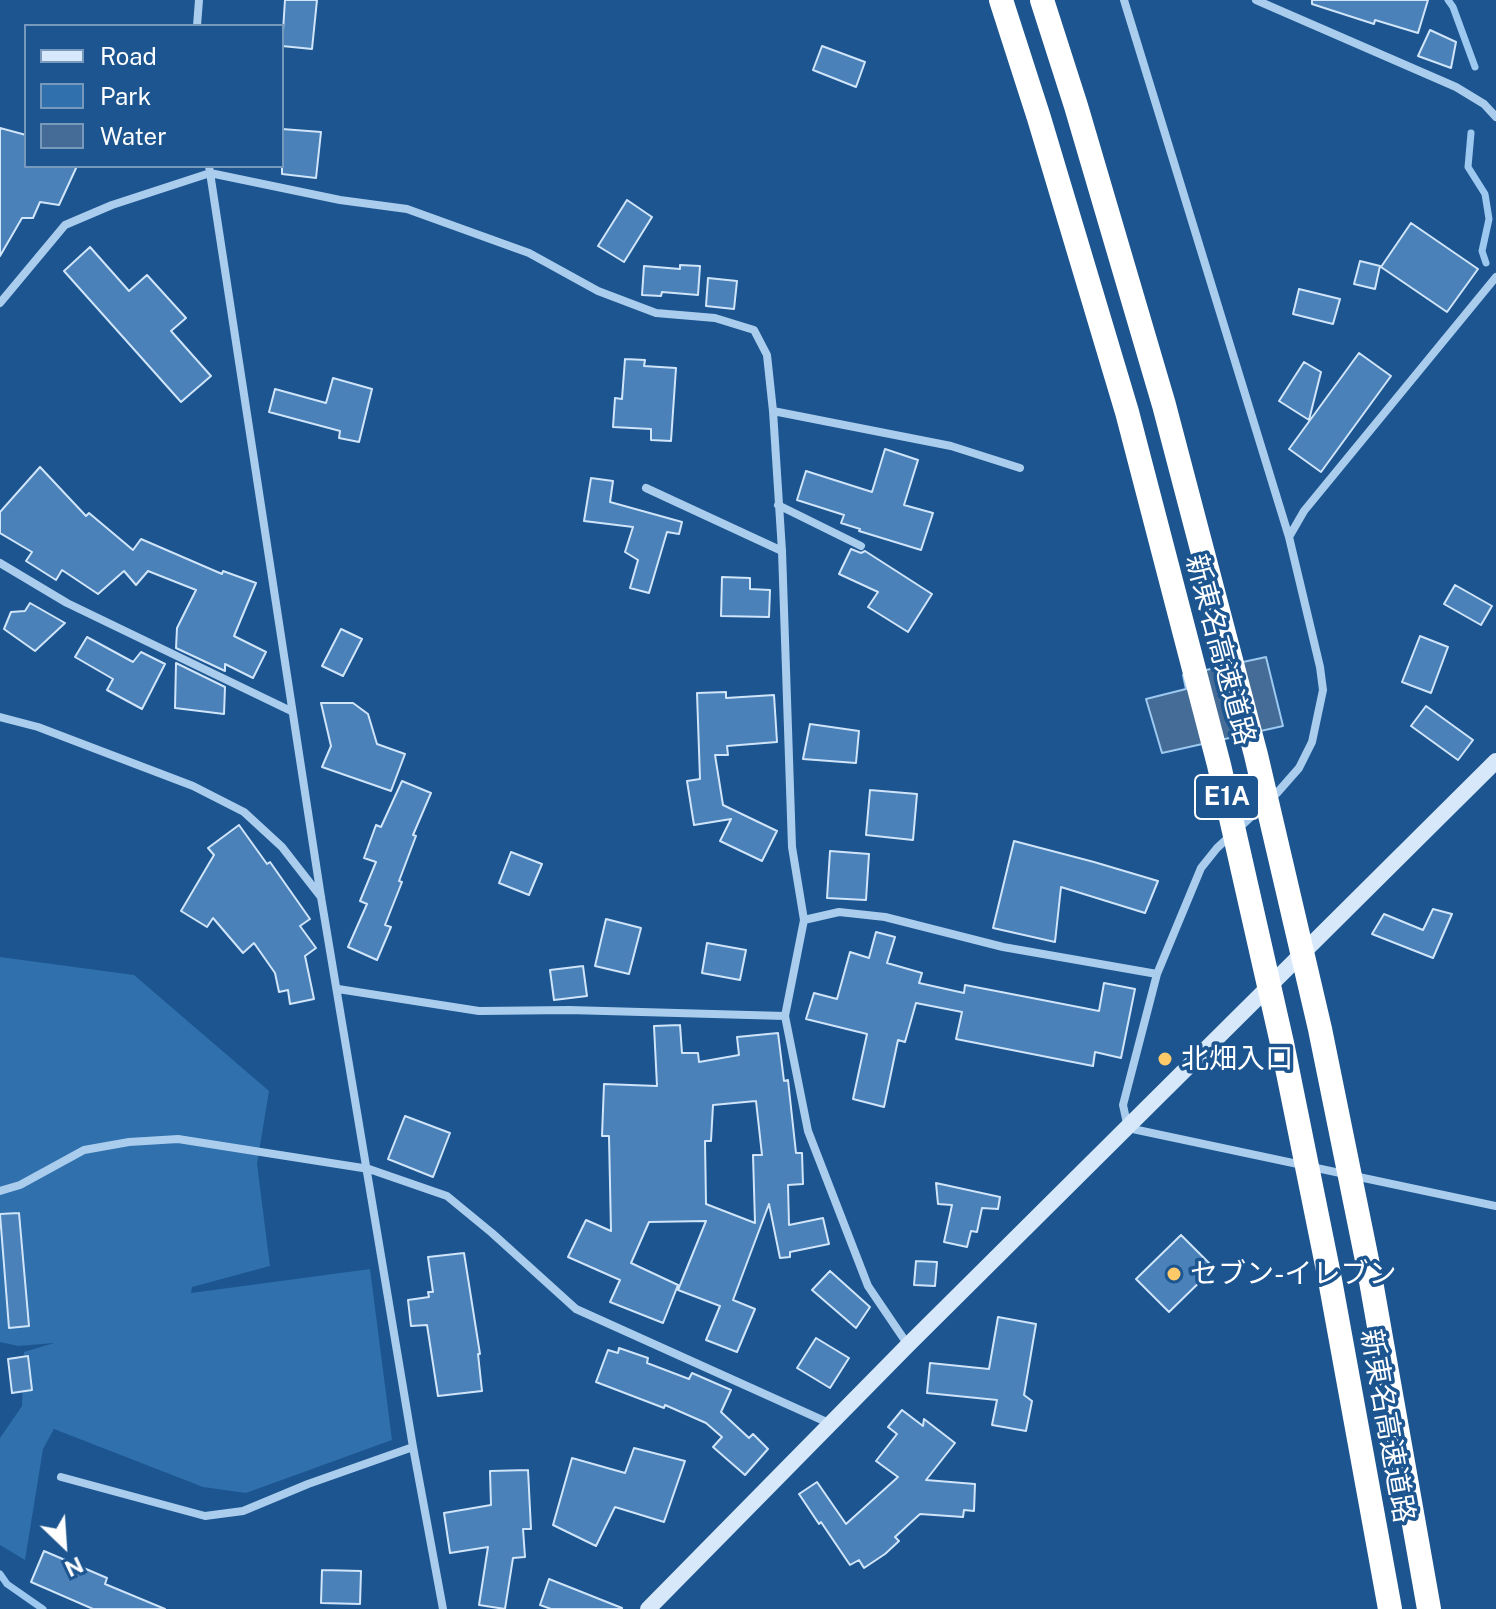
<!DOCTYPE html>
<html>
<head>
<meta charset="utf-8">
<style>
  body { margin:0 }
  #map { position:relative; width:1496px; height:1609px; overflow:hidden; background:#1c558f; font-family:"Public Sans",sans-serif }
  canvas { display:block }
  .legend { position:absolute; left:24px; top:24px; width:260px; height:144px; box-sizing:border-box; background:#1c558f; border:2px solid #7799bc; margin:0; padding:10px 14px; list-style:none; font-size:24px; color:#fff }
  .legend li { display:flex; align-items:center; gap:16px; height:40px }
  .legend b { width:40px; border:2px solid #7799bc }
  .north { position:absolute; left:24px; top:1505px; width:80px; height:80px; -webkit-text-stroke:6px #1c558f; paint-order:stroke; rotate:155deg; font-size:22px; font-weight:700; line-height:32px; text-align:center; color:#fff }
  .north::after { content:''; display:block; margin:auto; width:28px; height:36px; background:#fff; clip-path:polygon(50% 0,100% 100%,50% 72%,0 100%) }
</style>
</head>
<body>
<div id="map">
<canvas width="1496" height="1609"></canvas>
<ul class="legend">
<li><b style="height:10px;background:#d7e8fa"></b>Road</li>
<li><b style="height:22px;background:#2f70ad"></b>Park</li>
<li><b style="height:22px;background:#446c96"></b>Water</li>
</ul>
<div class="north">N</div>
</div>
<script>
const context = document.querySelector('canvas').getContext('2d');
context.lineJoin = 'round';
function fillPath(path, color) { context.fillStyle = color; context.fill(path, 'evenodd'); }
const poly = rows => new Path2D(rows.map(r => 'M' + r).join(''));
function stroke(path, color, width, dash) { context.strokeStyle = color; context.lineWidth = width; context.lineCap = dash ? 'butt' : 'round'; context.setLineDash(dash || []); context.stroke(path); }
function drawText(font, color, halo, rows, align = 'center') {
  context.font = font + ' "Public Sans","Noto Sans JP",sans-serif'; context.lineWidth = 7; context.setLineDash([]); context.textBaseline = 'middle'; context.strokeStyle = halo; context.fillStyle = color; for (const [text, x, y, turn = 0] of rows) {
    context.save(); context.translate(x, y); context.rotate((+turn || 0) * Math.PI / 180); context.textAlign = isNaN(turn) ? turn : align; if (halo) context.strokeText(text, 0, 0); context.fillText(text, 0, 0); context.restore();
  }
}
const green = poly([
  [0,957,134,975,269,1091,257,1164,270,1266,192,1287,191,1293,370,1269,392,1440,246,1493,203,1487,54,1429,43,1449,25,1560,0,1545,0,1438,22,1406,24,1352,54,1343,18,1346,0,1342]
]);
const water = poly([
  [1266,657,1283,726,1162,753,1146,699,1186,689,1183,675,1266,657]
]);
const stream = poly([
  [1448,0,1453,7,1475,67],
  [1471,133,1468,167,1485,194,1489,219,1482,251,1486,263],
  [0,1574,7,1584,43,1609]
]);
const building = poly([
  [285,0,317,0,312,49,282,46,285,0],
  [1312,0,1428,0,1418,33,1375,20,1374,24,1312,4,1312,0],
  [1430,30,1456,42,1451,68,1418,56,1430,30],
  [822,46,865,62,856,87,813,70,822,46],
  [0,128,26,135,26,166,77,166,59,205,40,202,33,218,22,218,0,256,0,128],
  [282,129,321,132,316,178,282,174,282,129],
  [627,200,652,217,624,262,598,246,627,200],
  [1411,223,1478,269,1447,312,1381,267,1411,223],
  [90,247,129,291,147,275,186,318,171,331,211,376,181,402,64,271,90,247],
  [1360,261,1380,266,1375,289,1354,284,1360,261],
  [680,265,700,266,698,295,662,292,661,296,642,295,644,266,680,269,680,265],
  [708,278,737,281,734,309,706,306,708,278],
  [1299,289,1340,299,1333,324,1293,314,1299,289],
  [1359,353,1391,376,1321,472,1289,449,1359,353],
  [625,359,645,360,644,366,676,368,671,441,651,440,651,429,613,427,615,398,622,399,625,359],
  [1304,362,1321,372,1309,420,1279,401,1304,362],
  [333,378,372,389,359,442,339,438,340,431,269,412,275,389,326,403,333,378],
  [885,449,918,460,904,505,933,513,921,550,859,531,860,529,841,523,844,515,797,500,806,471,872,492,885,449],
  [40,467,86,516,89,513,133,550,141,539,222,574,223,571,256,583,234,636,266,652,253,678,225,664,225,671,176,648,177,628,196,590,148,571,136,585,124,571,98,594,62,570,56,580,26,561,32,552,0,533,0,512,40,467],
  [591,478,613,481,610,502,682,522,679,534,667,532,649,593,630,588,638,560,625,552,633,527,584,521,591,478],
  [851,549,861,553,865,551,932,594,908,632,868,607,878,592,839,574,851,549],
  [722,577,750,578,750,589,770,590,769,617,721,616,722,577],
  [1455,585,1492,606,1481,625,1444,604,1455,585],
  [30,603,65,623,35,651,4,629,11,612,25,611,30,603],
  [341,629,362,639,343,676,322,666,341,629],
  [1420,636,1448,647,1431,693,1402,682,1420,636],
  [87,637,133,662,141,652,165,664,142,709,107,690,113,679,75,657,87,637],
  [176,663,225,687,224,714,175,708,176,663],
  [726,692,726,698,774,695,777,742,727,746,728,755,715,755,723,805,777,831,762,861,720,841,731,819,694,825,687,781,700,779,697,693,726,692],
  [321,703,353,703,368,714,377,744,405,754,391,791,322,767,331,746,321,703],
  [1426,706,1473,740,1458,760,1411,726,1426,706],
  [810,724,859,731,856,763,803,759,810,724],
  [402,781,431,793,413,835,416,836,399,881,402,882,385,925,391,927,377,960,348,947,367,904,360,901,376,862,364,858,376,825,381,827,402,781],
  [870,790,917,794,913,840,866,835,870,790],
  [239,825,267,864,270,862,310,919,300,926,316,948,305,956,314,999,290,1004,288,990,279,992,275,973,254,943,243,953,213,918,207,927,181,911,214,855,208,848,239,825],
  [1014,841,1094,862,1158,881,1145,913,1061,887,1055,942,993,928,1014,841],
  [830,851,869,854,866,900,827,898,830,851],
  [511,852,542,864,529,895,499,883,511,852],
  [1433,909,1452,914,1433,958,1372,934,1384,914,1423,930,1433,909],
  [606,919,641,928,629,974,595,966,606,919],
  [876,932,895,937,887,963,922,973,919,983,964,993,965,985,1099,1011,1104,983,1135,989,1121,1058,1095,1052,1093,1066,956,1039,962,1012,916,1003,905,1042,898,1040,884,1107,853,1099,867,1034,806,1019,814,993,837,999,850,952,869,958,876,932],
  [707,943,746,950,740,980,702,973,707,943],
  [583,966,587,996,554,1000,550,970,583,966],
  [680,1025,682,1053,698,1053,699,1062,739,1055,737,1037,778,1033,784,1081,788,1080,796,1153,802,1153,803,1184,788,1185,789,1225,823,1218,829,1244,790,1252,790,1257,780,1258,769,1204,733,1300,755,1309,737,1352,706,1340,720,1306,678,1290,706,1221,649,1222,631,1263,678,1285,663,1323,610,1302,620,1280,568,1257,586,1220,611,1231,609,1136,602,1136,604,1084,657,1086,654,1026,680,1025],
  [756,1101,762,1155,753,1155,755,1223,706,1204,705,1141,711,1141,713,1105,756,1101],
  [405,1116,450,1133,433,1177,388,1159,405,1116],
  [936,1183,1000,1197,998,1209,982,1208,977,1232,971,1231,967,1247,944,1242,952,1205,938,1204,936,1183],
  [19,1213,29,1326,9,1328,0,1214,19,1213],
  [1181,1235,1214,1268,1169,1312,1136,1279,1181,1235],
  [464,1253,480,1354,478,1354,482,1391,438,1396,427,1325,411,1326,408,1300,429,1297,428,1292,433,1292,428,1257,464,1253],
  [916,1261,937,1262,935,1286,914,1285,916,1261],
  [830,1271,870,1307,856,1328,812,1290,830,1271],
  [998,1317,1036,1324,1024,1395,1032,1401,1026,1431,992,1425,997,1400,927,1393,930,1363,989,1369,998,1317],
  [816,1338,849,1358,830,1388,797,1368,816,1338],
  [619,1348,648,1358,647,1363,689,1379,692,1373,731,1390,721,1412,749,1438,753,1434,768,1449,745,1475,713,1447,722,1437,706,1423,665,1405,664,1408,596,1382,608,1350,618,1353,619,1348],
  [28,1356,32,1390,12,1393,8,1359,28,1356],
  [902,1410,923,1426,924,1419,955,1443,926,1480,975,1484,974,1511,964,1510,963,1517,920,1514,895,1537,899,1541,885,1554,864,1568,859,1560,850,1565,821,1522,819,1524,799,1494,817,1482,846,1524,898,1477,876,1461,897,1434,888,1427,902,1410],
  [634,1448,685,1461,664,1522,615,1507,596,1546,553,1525,572,1458,625,1473,634,1448],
  [528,1470,531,1529,523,1529,525,1557,513,1558,505,1609,479,1605,488,1547,450,1553,444,1513,491,1505,490,1471,528,1470],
  [44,1551,107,1578,105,1584,165,1609,93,1609,31,1582,44,1551],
  [322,1570,361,1571,360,1604,321,1603,322,1570],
  [549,1579,622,1608,622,1609,551,1609,540,1605,549,1579]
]);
const street = poly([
  [1124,0,1289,537],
  [1256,0,1456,87,1484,104,1496,117],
  [197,26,199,0],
  [209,166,321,897,413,1447,443,1609],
  [1496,277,1304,511,1289,537,1320,667,1323,690,1312,742,1299,768,1277,793,1217,848,1201,868,1157,974,1123,1105,1128,1128,1496,1206],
  [0,303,65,225,112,205,210,173,340,200,407,209,529,253,598,291,656,313,715,318,754,330,767,355,773,411,782,551,792,847,804,920],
  [773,411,951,446,1020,468],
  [646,488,782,551],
  [778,505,861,546],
  [0,563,67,603,291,711],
  [0,717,38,727,193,786,244,812,282,847,321,897],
  [338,989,479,1011,569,1010,785,1016,804,920,839,912,885,917,1003,947,1157,974],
  [785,1016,808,1131,868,1286,908,1345],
  [0,1191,20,1185,84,1150,129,1142,178,1139,369,1169,447,1196,492,1233,576,1309,831,1424],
  [61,1477,205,1516,243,1511,308,1484,413,1447]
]);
const secondary = poly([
  [648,1609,908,1345,1496,761]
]);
const highwayBridge = poly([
  [1001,0,1039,118,1127,412,1219,765,1282,1043,1330,1280,1390,1609],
  [1042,0,1076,106,1164,405,1256,755,1320,1029,1369,1270,1429,1609]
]);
const markers = [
  [1165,1059,8,"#feca68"],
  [1174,1274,8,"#feca68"]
];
const shields = [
  [1227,797,64]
];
const shieldNames = [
  ["E1A",1227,797]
];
const streetNames = [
  ["新東名高速道路",1220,650,75],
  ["新東名高速道路",1387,1426,80]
];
const poiNames = [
  ["北畑入口",1181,1059],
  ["セブン-イレブン",1190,1274]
];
fillPath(green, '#2f70ad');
fillPath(water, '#446c96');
stroke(water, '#9dc8f0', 2);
stroke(stream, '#9dc8f0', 7);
fillPath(building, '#4981b8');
stroke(building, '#d0e5fa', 2);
stroke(street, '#aacdee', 8);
stroke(secondary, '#d7e8fa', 16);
stroke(highwayBridge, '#fff', 24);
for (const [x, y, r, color] of markers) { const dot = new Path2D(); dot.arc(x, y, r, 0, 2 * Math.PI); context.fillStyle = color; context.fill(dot); stroke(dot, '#1c558f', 3); }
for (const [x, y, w] of shields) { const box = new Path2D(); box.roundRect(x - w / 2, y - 22, w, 44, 6); context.fillStyle = '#1c558f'; context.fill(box); stroke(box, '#fff', 2); }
drawText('bold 26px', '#fff', null, shieldNames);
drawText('28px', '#fff', '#1c558f', streetNames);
drawText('28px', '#fff', '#1c558f', poiNames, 'left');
</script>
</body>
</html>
